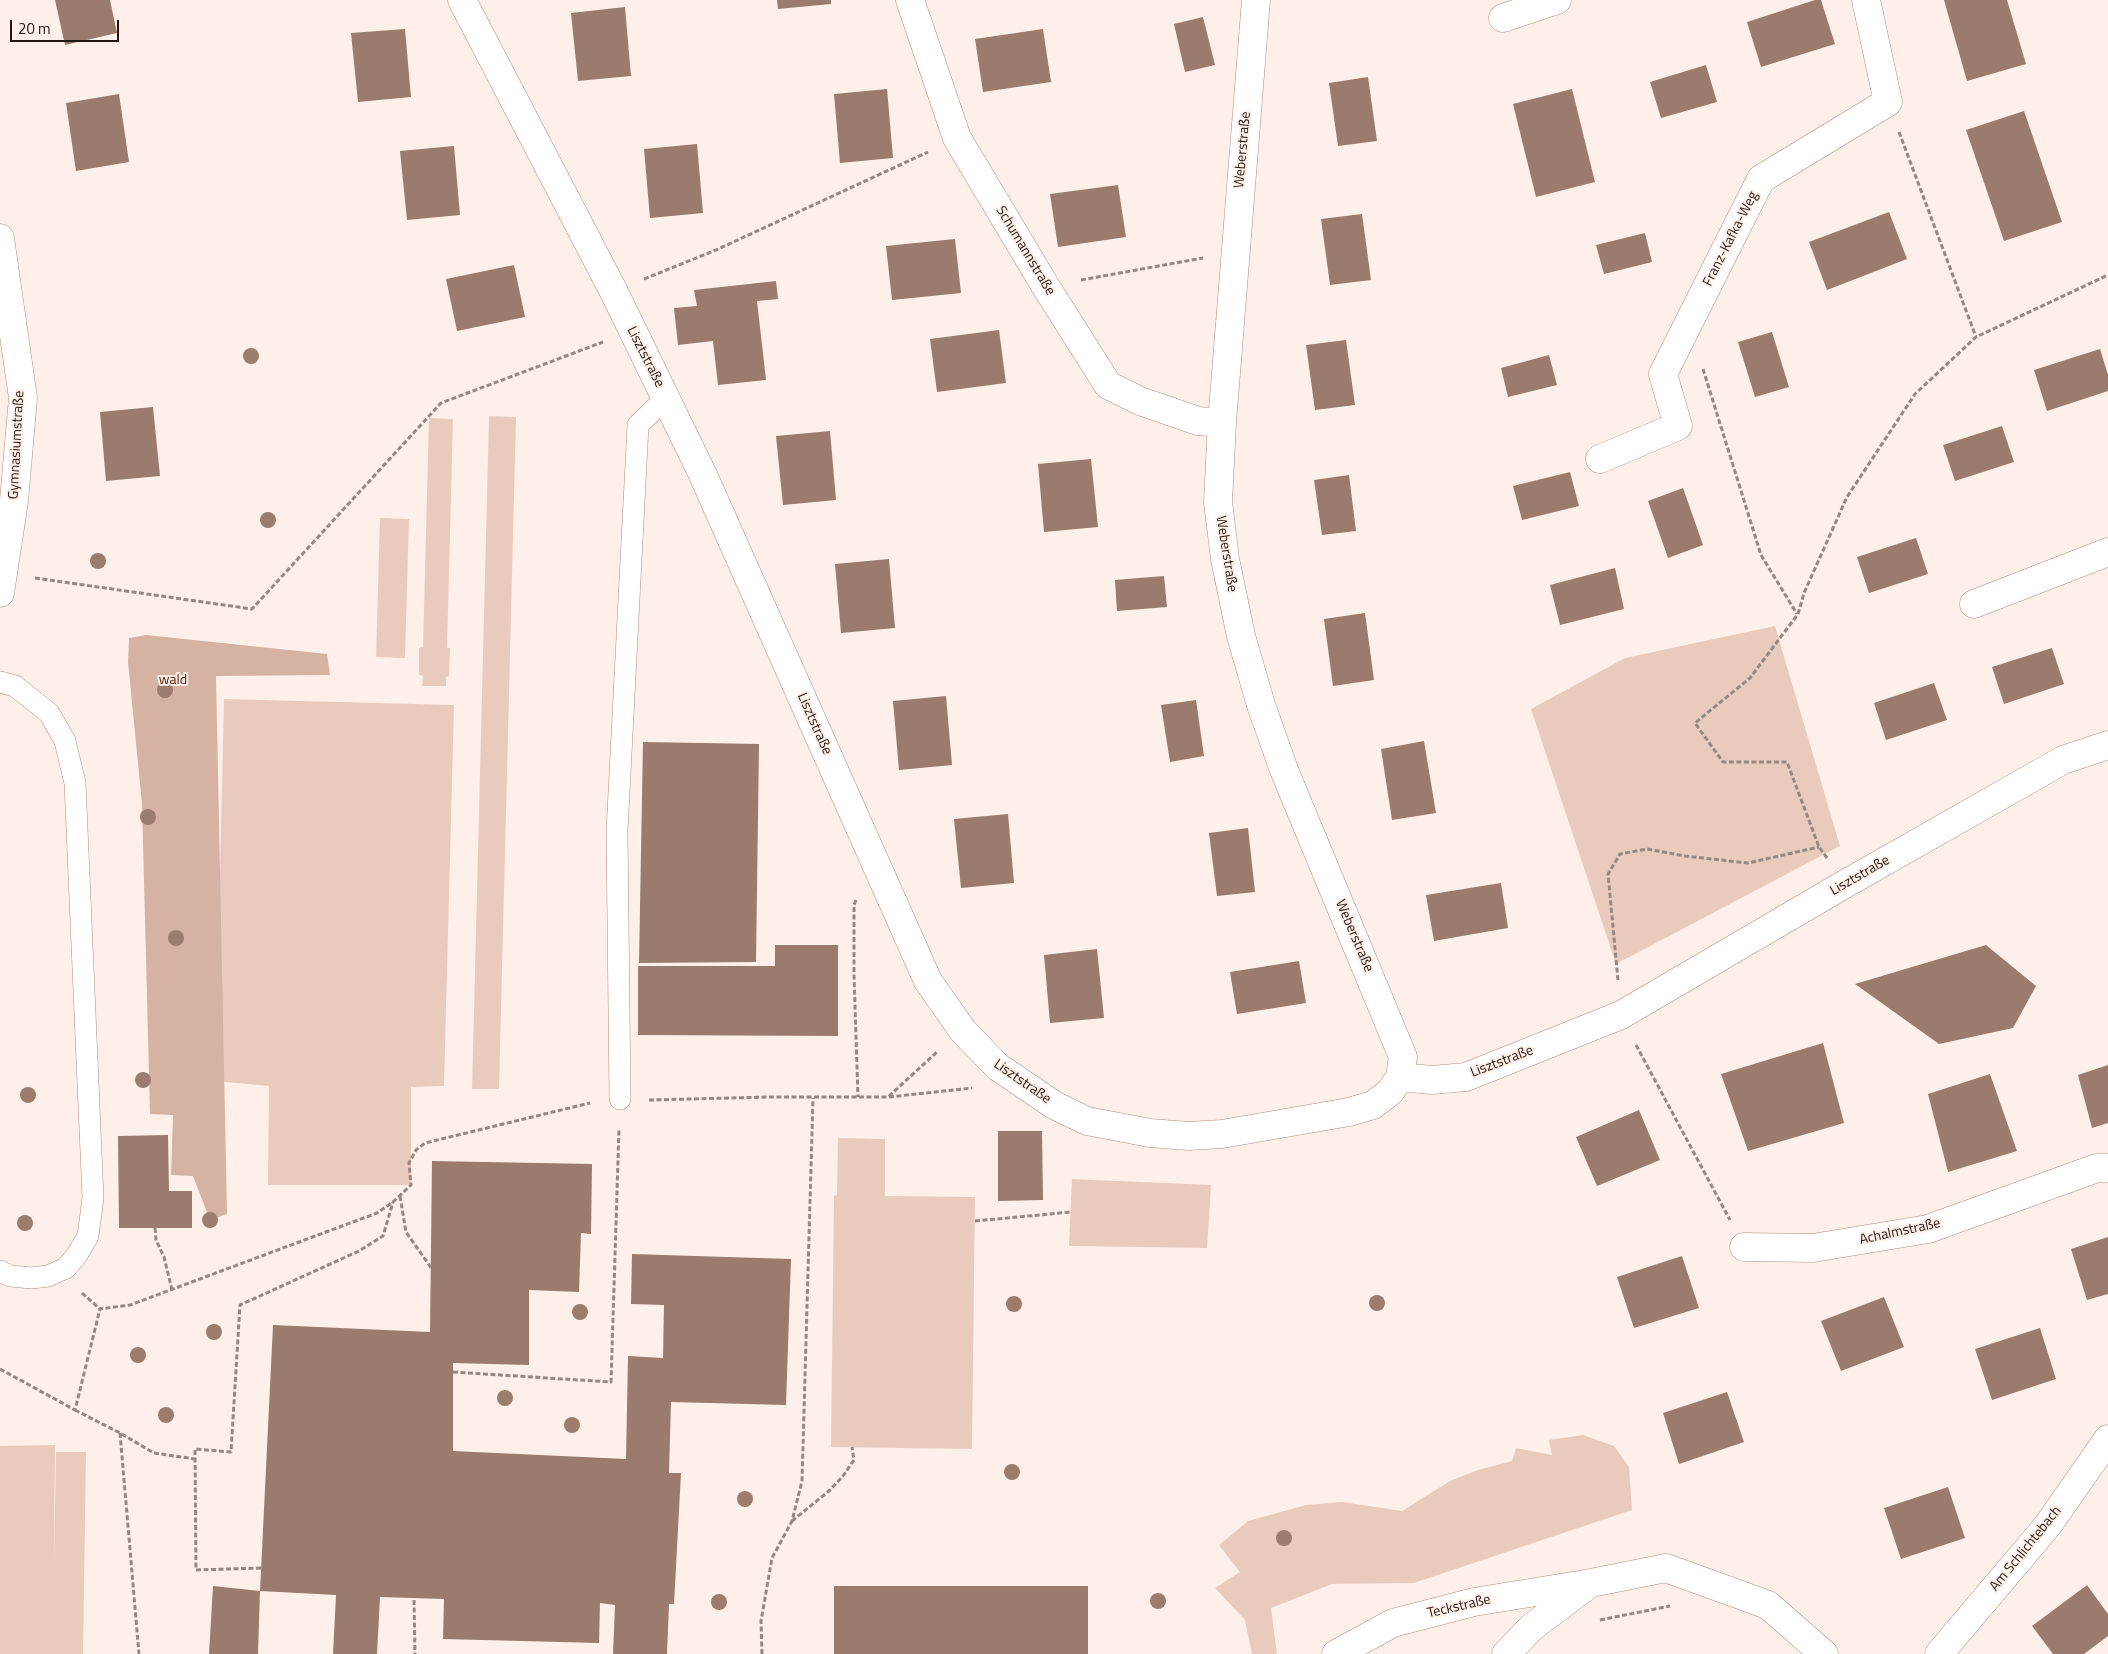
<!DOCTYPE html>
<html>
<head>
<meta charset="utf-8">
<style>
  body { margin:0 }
  #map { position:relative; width:2108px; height:1654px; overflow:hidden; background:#fef0e9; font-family:"Titillium Web",sans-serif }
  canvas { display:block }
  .scale { position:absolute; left:10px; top:20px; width:109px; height:22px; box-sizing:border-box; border:2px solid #221611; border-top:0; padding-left:6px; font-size:15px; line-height:18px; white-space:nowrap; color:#221611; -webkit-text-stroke:4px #fef0e9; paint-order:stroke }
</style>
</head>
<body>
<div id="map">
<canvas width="2108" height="1654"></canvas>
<div class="scale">20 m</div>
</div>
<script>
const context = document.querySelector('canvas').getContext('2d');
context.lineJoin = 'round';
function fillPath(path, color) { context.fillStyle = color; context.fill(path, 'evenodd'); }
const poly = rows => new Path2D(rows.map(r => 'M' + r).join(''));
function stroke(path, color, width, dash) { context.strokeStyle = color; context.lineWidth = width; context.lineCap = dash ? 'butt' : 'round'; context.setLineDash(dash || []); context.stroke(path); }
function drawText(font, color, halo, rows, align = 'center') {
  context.font = font + ' "Titillium Web",sans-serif'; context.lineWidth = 4; context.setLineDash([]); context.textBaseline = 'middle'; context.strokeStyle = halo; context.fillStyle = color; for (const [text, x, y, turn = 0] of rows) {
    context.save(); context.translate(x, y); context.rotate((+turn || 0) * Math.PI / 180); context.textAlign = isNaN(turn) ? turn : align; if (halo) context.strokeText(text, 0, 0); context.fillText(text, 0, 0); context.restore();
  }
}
const green = poly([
  [489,416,516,417,499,1089,472,1089],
  [429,418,453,419,447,648,450,648,449,676,446,677,446,686,422,686,423,676,419,675,419,648,423,647],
  [380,518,409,519,405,658,376,657],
  [1775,626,1840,846,1616,964,1531,709,1625,658],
  [224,699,454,705,444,1086,411,1087,411,1185,268,1185,269,1086,215,1081],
  [838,1138,885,1139,885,1196,975,1197,972,1449,831,1447,834,1196,837,1195],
  [1072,1179,1211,1185,1207,1248,1069,1246],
  [1583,1435,1614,1446,1629,1467,1632,1510,1414,1583,1332,1584,1271,1608,1277,1654,1252,1654,1245,1620,1215,1588,1240,1572,1219,1545,1248,1521,1306,1505,1342,1502,1402,1511,1450,1481,1478,1470,1512,1461,1516,1448,1552,1455,1549,1440],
  [55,1445,54,1563,56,1452,86,1452,83,1654,0,1654,0,1446]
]);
const forest = poly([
  [146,635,327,654,330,675,216,676,227,1214,210,1220,193,1176,171,1175,173,1115,150,1114,142,804,128,662,129,638]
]);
const building = poly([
  [55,0,110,0,117,33,65,45],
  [777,0,831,0,831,4,778,9],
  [1815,0,1821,0,1835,44,1761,67,1747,22],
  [1944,0,2007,0,2026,64,1967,81],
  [625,7,631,76,578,81,571,13],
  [1203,17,1215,65,1185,72,1174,24],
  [405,29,411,97,358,102,351,33],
  [1043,29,1051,82,983,92,975,39],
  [1706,65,1717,102,1661,118,1650,82],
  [1368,77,1377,141,1338,146,1329,83],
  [887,89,893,158,840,163,834,94],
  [1572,89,1595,182,1536,197,1513,104],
  [119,94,129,162,76,171,66,103],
  [2024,111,2062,222,2004,241,1966,130],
  [697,144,703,213,650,218,644,149],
  [454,146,460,215,407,220,400,151],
  [1118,185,1126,237,1058,247,1050,194],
  [1889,212,1907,259,1827,290,1809,242],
  [1362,214,1371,280,1330,285,1321,219],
  [1645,233,1652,262,1604,274,1596,245],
  [955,239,961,293,892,300,886,246],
  [514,265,525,317,457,331,446,279],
  [776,281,778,299,757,301,766,380,718,385,713,341,678,345,674,308,697,306,694,290],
  [999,330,1006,383,937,392,930,339],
  [1772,332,1789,387,1755,397,1738,342],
  [1346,340,1355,405,1315,410,1306,345],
  [2100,349,2108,375,2108,391,2047,411,2034,370],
  [1549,355,1557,385,1508,397,1501,368],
  [153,407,160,476,106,481,100,412],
  [2002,426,2014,462,1955,481,1943,445],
  [830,431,836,500,783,505,776,436],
  [1091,459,1098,527,1044,532,1038,464],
  [1570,472,1579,506,1522,520,1513,486],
  [1349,475,1356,531,1322,535,1314,480],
  [1683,488,1703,545,1668,558,1648,501],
  [1916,538,1928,574,1869,593,1857,557],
  [889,559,895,628,841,633,835,564],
  [1615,568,1624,609,1560,625,1550,585],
  [1164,576,1167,607,1117,611,1115,580],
  [1365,613,1374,680,1333,686,1324,619],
  [2052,648,2064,684,2004,704,1992,667],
  [1934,683,1947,720,1886,740,1874,703],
  [946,696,952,765,899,770,893,701],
  [1196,700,1204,756,1170,762,1161,705],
  [1424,741,1436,813,1392,820,1381,749],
  [643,742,759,744,756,962,639,963],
  [1008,814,1014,883,961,888,954,819],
  [1248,828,1255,892,1217,896,1209,833],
  [1501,883,1508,928,1434,941,1426,895],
  [775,945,838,945,838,1036,638,1035,638,966,775,966],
  [1986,945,2036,986,2013,1028,1939,1044,1855,984],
  [1097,949,1104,1018,1050,1023,1044,955],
  [1299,961,1306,1003,1237,1014,1230,972],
  [1823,1043,1844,1123,1748,1151,1721,1074],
  [2108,1065,2108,1123,2092,1128,2078,1075],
  [1990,1074,2017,1151,1948,1172,1928,1094],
  [1639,1110,1660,1160,1597,1186,1576,1137],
  [998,1131,1042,1131,1043,1200,998,1201],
  [168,1135,169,1191,192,1191,192,1228,119,1228,118,1136],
  [432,1161,592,1164,591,1234,581,1233,579,1292,529,1290,529,1365,453,1363,453,1451,626,1459,628,1356,663,1358,664,1305,631,1304,632,1254,791,1259,786,1405,671,1402,669,1473,681,1473,674,1604,669,1604,667,1654,613,1654,615,1605,600,1603,599,1643,443,1639,444,1599,380,1597,377,1654,333,1654,336,1595,260,1591,273,1325,430,1332],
  [2108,1237,2108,1294,2087,1300,2071,1249],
  [1682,1256,1699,1308,1634,1328,1617,1277],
  [1884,1297,1904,1347,1841,1371,1821,1321],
  [2040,1328,2056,1379,1992,1400,1975,1349],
  [1727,1392,1744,1442,1679,1464,1663,1413],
  [1948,1487,1965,1538,1901,1559,1884,1508],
  [2087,1585,2108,1614,2108,1636,2084,1654,2053,1654,2032,1626],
  [213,1586,260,1591,258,1654,209,1654],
  [834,1586,1088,1586,1088,1654,834,1654]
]);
const path = poly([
  [1899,132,1976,337],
  [644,279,716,250,928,152],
  [1081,280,1203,258],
  [1703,369,1761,555,1797,614],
  [35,578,252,609,441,403,603,342],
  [1827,858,1819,847,1787,762,1723,762,1695,723,1750,678,1798,614,1804,593,1847,497,1915,394,1976,337,2108,275],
  [856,900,854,905,854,975,858,1097],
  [1618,980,1608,874,1620,854,1647,849,1685,856,1748,863,1819,847],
  [1636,1045,1730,1220],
  [889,1097,972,1088],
  [649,1100,770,1097,888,1097,937,1052],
  [400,1196,406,1232,432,1269],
  [975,1221,1071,1212],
  [155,1228,156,1240,164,1257,172,1290],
  [82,1293,100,1309],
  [0,1369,75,1410,100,1309,130,1305,377,1213,393,1202,411,1185,409,1163,416,1150,425,1143,590,1103],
  [453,1372,611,1382,619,1129],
  [75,1410,120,1433,154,1453,195,1459],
  [120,1433,139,1654],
  [792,1521,829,1491,843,1476,854,1460,852,1447],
  [261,1568,196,1570,195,1449,231,1452,240,1305,359,1251,383,1236,393,1202],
  [414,1600,415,1654],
  [1600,1620,1670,1606],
  [762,1654,761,1621,772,1558,792,1521,802,1481,813,1098]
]);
const service = poly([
  [0,682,15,686,49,713,65,741,75,783,93,1198,88,1236,77,1255,66,1268,48,1276,32,1278,10,1276,0,1271],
  [620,1099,617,831,638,425,666,398]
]);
const minor = poly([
  [462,0,614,292,703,475,928,981,963,1031,998,1067,1054,1105,1087,1121,1150,1133,1189,1136,1222,1134,1349,1112,1373,1105,1390,1092,1400,1077,1403,1057,1284,770,1261,705,1241,636,1225,559,1218,502,1222,423,1256,0],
  [910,0,957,138,1046,287,1108,385,1140,401,1198,421,1222,423],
  [1503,18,1557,0],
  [0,238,23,398,14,501,0,593],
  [1600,459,1678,426,1663,374,1761,179,1888,102,1866,0],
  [1974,604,2108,552],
  [1400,1077,1432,1080,1466,1077,1621,1015,1845,884,2063,760,2108,745],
  [1744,1247,1813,1248,1928,1229,2097,1168,2108,1168],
  [1336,1654,1393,1623,1474,1602,1591,1583,1666,1568,1768,1605,1824,1654],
  [1506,1654,1532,1627,1588,1585],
  [1939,1654,2048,1525,2108,1439]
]);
const trees = [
  [251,356],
  [268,520],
  [98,561],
  [165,690],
  [148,817],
  [176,938],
  [143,1080],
  [28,1095],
  [210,1220],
  [25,1223],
  [1377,1303],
  [1014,1304],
  [580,1312],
  [214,1332],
  [138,1355],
  [505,1398],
  [166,1415],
  [572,1425],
  [1012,1472],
  [745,1499],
  [1284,1538],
  [1158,1601],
  [719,1602]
];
const streetNames = [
  ["Weberstraße",1243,150,-85],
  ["Franz-Kafka-Weg",1731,239,-63],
  ["Schumannstraße",1025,251,59],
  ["Lisztstraße",645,357,63],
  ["Gymnasiumstraße",17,445,-87],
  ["Weberstraße",1226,554,81],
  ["Lisztstraße",814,724,66],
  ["Lisztstraße",1860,876,-30],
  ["Weberstraße",1354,936,67],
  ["Lisztstraße",1502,1062,-21],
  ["Lisztstraße",1022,1082,35],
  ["Achalmstraße",1900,1232,-12],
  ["Am Schlichtebach",2026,1549,-51],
  ["Teckstraße",1459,1607,-13]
];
const parkNames = [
  ["wald",173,681]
];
fillPath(green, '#e9cbbe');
fillPath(forest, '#d6b2a2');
fillPath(building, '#9a7b6d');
stroke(service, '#ad8d7f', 22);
stroke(minor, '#ad8d7f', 29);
stroke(path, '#958882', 3, [5, 2.5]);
stroke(service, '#fff', 21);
stroke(minor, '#fff', 28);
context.fillStyle = '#9c7c6c';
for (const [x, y] of trees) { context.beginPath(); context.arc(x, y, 8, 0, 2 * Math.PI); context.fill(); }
drawText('14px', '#221611', '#fef0e9', streetNames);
drawText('14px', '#4b1e05', '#fef0e9', parkNames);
</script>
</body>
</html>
